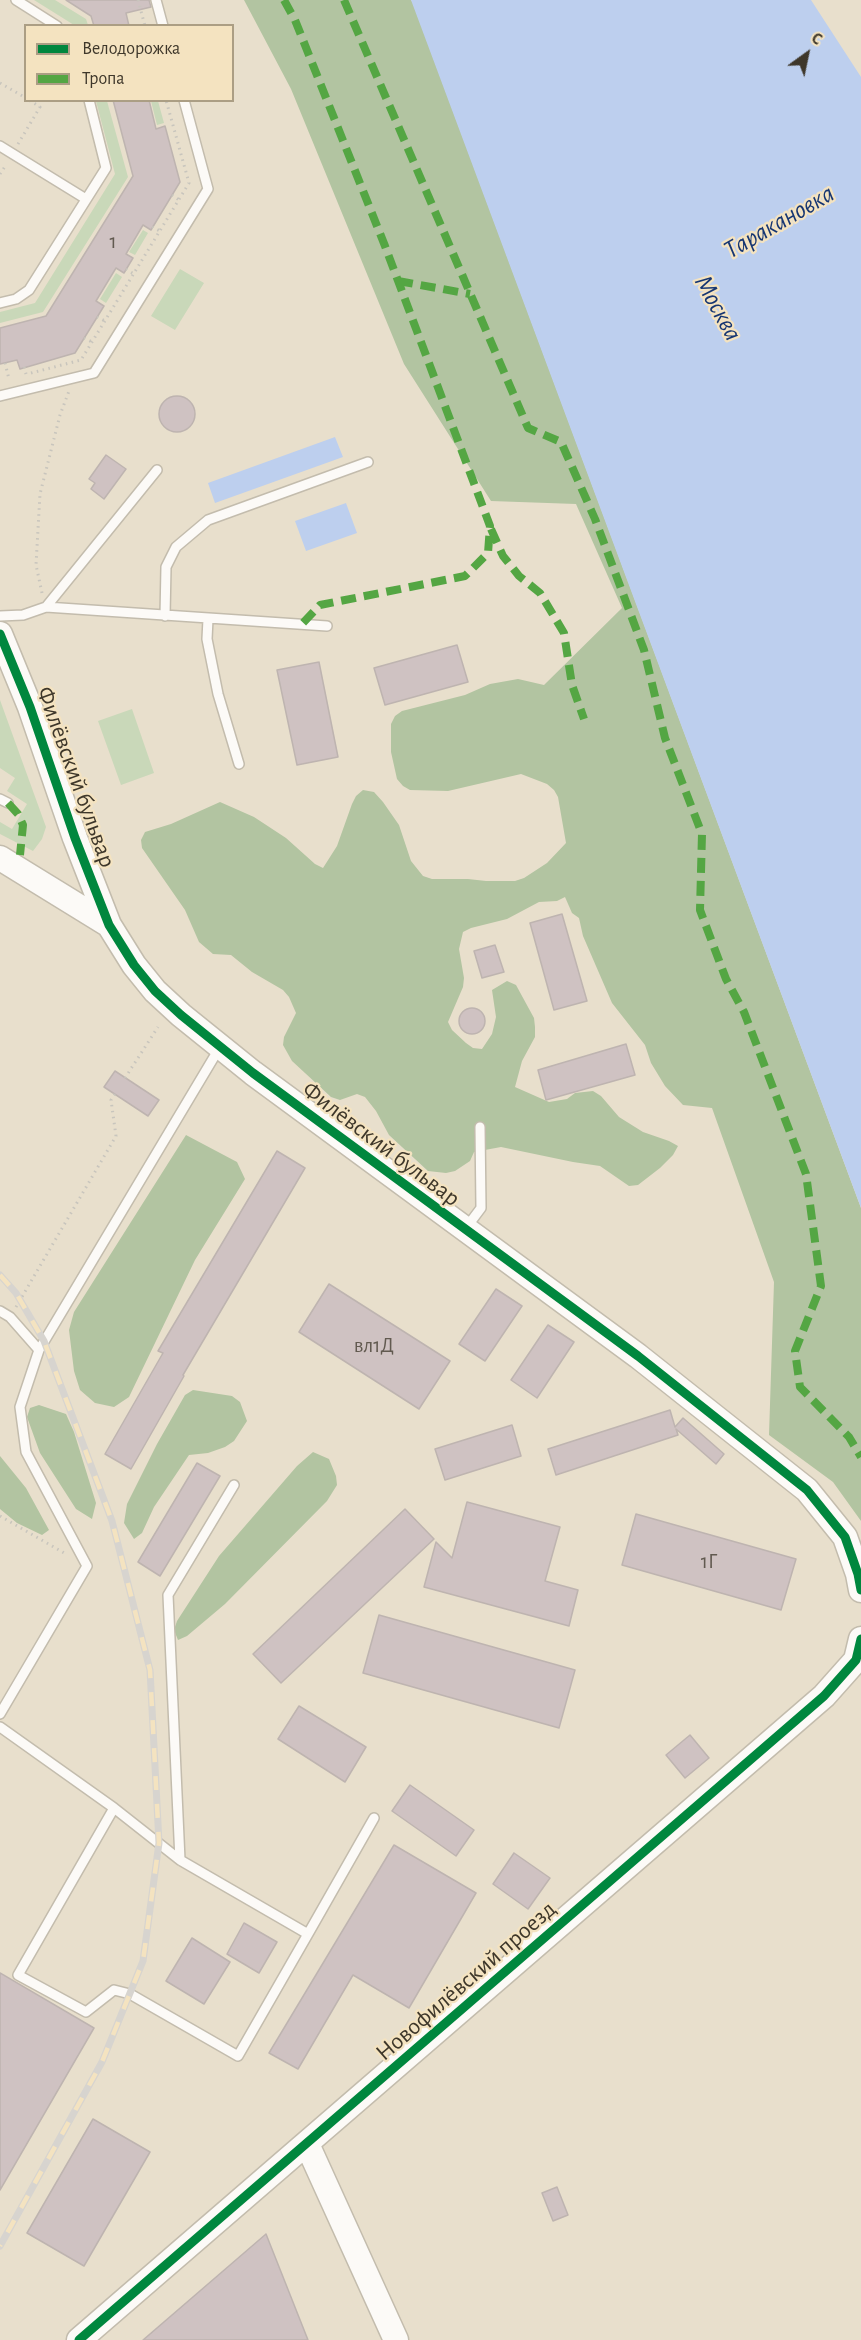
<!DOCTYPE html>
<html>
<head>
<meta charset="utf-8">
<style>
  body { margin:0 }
  #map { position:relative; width:861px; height:2340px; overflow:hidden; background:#e8dfcc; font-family:"Alegreya Sans",sans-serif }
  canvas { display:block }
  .legend { position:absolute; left:24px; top:24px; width:210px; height:78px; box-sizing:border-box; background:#f4e3c0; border:2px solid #ab9e84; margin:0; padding:8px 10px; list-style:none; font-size:18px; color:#3e372a }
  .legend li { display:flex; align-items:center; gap:12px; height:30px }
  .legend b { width:30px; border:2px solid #ab9e84 }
  .north { position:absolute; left:777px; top:24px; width:60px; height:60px; -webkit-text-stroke:4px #f4e3c0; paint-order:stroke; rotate:33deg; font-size:16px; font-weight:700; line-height:24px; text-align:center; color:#3e372a }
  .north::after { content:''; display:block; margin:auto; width:21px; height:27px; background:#3e372a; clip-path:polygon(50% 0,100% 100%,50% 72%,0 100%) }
</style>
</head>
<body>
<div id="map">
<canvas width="861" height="2340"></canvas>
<ul class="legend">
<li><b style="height:8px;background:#00873e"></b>Велодорожка</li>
<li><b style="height:8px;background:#54a643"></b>Тропа</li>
</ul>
<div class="north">С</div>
</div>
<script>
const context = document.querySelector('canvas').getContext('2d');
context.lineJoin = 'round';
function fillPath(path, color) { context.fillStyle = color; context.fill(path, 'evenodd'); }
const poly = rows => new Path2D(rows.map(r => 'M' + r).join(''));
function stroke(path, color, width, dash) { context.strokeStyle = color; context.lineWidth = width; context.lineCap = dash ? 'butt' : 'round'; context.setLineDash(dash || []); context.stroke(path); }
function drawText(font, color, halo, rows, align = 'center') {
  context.font = font + ' "Alegreya Sans",sans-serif'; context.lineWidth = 4.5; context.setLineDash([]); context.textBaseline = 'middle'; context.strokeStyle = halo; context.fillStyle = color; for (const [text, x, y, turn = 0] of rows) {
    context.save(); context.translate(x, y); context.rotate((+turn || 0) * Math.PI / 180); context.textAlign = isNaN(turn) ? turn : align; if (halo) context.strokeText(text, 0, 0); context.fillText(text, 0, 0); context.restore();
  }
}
const green = poly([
  [34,0,55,0,86,19,88,25,74,25],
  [96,101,107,101,128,177,43,312,0,323,0,312,35,303,115,174],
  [151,101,158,101,164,123,157,125],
  [143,230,148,233,135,255,129,252],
  [180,269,204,283,175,330,151,316],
  [116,273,122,277,106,303,100,299],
  [0,700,46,827,42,839,33,851,0,834,0,822,12,829,27,804,7,791,15,778,0,768],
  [132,709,154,773,121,785,98,721]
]);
const forest = poly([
  [244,0,411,0,413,3,861,1208,861,1521,833,1482,769,1435,774,1282,712,1108,683,1105,665,1086,651,1063,645,1045,612,1003,583,936,579,918,572,913,565,897,557,901,539,902,507,919,471,928,463,932,459,949,464,978,463,987,448,1022,452,1030,466,1043,473,1048,482,1049,492,1034,496,1017,492,990,507,981,516,985,534,1018,535,1027,535,1037,522,1061,515,1087,549,1102,567,1099,575,1093,593,1091,601,1096,619,1117,643,1132,669,1141,678,1146,673,1155,660,1168,638,1185,629,1186,600,1166,573,1162,501,1147,474,1152,470,1161,455,1171,446,1173,428,1171,389,1135,376,1111,365,1097,357,1094,340,1100,331,1097,292,1061,283,1045,284,1037,296,1013,289,997,283,990,252,972,231,955,213,954,199,942,185,910,142,848,141,840,145,832,171,824,220,802,254,817,286,838,315,864,323,868,337,846,352,804,356,796,363,790,374,792,383,802,399,825,411,861,423,876,432,879,468,879,486,881,515,881,524,878,547,863,566,843,558,797,554,790,547,784,521,774,448,791,410,790,403,786,397,779,391,752,391,724,395,716,402,711,465,695,490,684,518,679,544,685,622,608,576,504,491,501,404,364,291,89],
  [186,1135,237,1162,245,1179,195,1260,129,1397,114,1407,95,1403,80,1390,74,1371,69,1330,74,1312],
  [193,1390,232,1396,240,1402,247,1421,234,1441,225,1447,208,1453,189,1455,154,1507,142,1533,134,1539,124,1523,127,1504,157,1444,185,1395],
  [39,1405,66,1414,74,1432,96,1503,92,1519,76,1509,40,1453,27,1417,30,1408],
  [313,1452,329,1459,336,1476,337,1485,327,1501,225,1604,187,1636,178,1640,174,1630,177,1621,219,1556,297,1466],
  [0,1456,26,1488,49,1530,42,1535,17,1523,0,1509]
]);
const water = poly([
  [411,0,811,0,861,77,861,1208],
  [335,437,343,457,215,503,208,483],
  [346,503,357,533,306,551,295,521]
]);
const building = poly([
  [66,0,149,0,151,7,126,13,129,26,94,26,91,16,66,0],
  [113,100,149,100,156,129,165,126,180,182,151,230,143,225,126,254,133,258,124,273,116,268,96,301,104,306,75,353,20,369,17,360,0,364,0,328,46,316,133,176,113,100],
  '159 414a18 18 0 1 1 36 0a18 18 0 1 1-36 0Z',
  [106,455,126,469,104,499,91,489,95,483,89,479,106,455],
  [457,645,468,682,385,705,374,668,457,645],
  [319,662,338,757,297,765,277,670,319,662],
  [562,914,587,1001,554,1010,530,923,562,914],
  [495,945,504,972,482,978,474,951,495,945],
  '459 1021a13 13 0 1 1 26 0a13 13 0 1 1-26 0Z',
  [626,1044,635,1075,546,1100,538,1070,626,1044],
  [115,1071,159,1100,148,1116,104,1087,115,1071],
  [277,1151,305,1168,183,1375,184,1376,131,1469,105,1454,163,1353,158,1351,277,1151],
  [329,1284,450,1361,419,1409,299,1332,329,1284],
  [496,1289,522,1306,485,1361,459,1344,496,1289],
  [548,1325,574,1342,537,1398,511,1380,548,1325],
  [670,1410,675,1427,683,1418,724,1454,716,1464,676,1429,678,1435,556,1475,548,1449,670,1410],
  [512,1425,521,1456,445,1480,435,1449,512,1425],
  [197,1463,220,1476,160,1576,138,1562,197,1463],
  [467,1502,560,1527,545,1581,578,1590,569,1626,424,1587,436,1542,452,1558,467,1502],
  [405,1509,434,1539,281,1683,253,1654,405,1509],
  [636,1514,796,1559,781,1610,622,1565,636,1514],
  [379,1615,575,1670,559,1728,363,1673,379,1615],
  [299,1706,366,1747,345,1782,278,1739,299,1706],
  [690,1735,709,1758,685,1778,666,1755,690,1735],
  [410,1785,474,1830,456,1856,392,1811,410,1785],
  [394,1845,476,1893,409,2008,353,1975,298,2069,269,2053,394,1845],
  [514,1853,550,1878,528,1909,493,1884,514,1853],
  [244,1923,277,1942,259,1973,227,1954,244,1923],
  [192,1938,230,1962,204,2004,166,1981,192,1938],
  [0,1973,94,2028,0,2190,0,1973],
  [93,2119,150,2152,84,2266,27,2233,93,2119],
  [557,2187,568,2215,553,2221,542,2193,557,2187],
  [266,2234,308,2340,143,2340,266,2234]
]);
const path = poly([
  [138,0,145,26],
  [0,83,26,98],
  [18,144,40,107,29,100],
  [0,174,6,165],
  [172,195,179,200],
  [152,227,160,231],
  [126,269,134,274],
  [97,317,105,321],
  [84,338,92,342],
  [5,363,9,379],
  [24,367,26,374],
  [31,373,81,360,189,183,166,100],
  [42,593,36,565,40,494,60,415,69,391],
  [125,1078,158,1027],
  [16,1307,116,1136,111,1100,115,1094],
  [0,1516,66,1554]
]);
const service = poly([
  [16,0,57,26],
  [156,0,163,26],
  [0,146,86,199],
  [0,303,16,299,29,290,106,168,89,100],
  [0,396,94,373,208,189,184,100],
  [46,607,157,470],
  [0,616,23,615,46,607,327,626],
  [165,616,166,567,176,547,208,520,368,462],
  [208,619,207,639,218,694,239,764],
  [0,799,8,803],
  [466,1228,481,1208,480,1127],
  [0,1311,10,1317,39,1350],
  [0,1714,87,1566,26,1452,20,1407,39,1350,220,1047],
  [0,1727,114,1808,180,1860,308,1934,238,2056,130,1994,114,1990,86,2012,18,1975,114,1808],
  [180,1860,168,1595,234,1485],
  [308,1934,374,1818]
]);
const tertiary = poly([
  [0,634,30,707,75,838,109,925,134,965,155,991,181,1015,253,1073,638,1356,807,1490,845,1537,858,1574,861,1590],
  [0,858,109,925],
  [307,2144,396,2340],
  [79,2340,824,1696,856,1660,861,1639]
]);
const rail = poly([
  [0,1275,16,1293,44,1341,112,1521,150,1670,159,1843,143,1961,102,2062,0,2246]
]);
const quiet = poly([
  [284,0,295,20,385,246,490,526,488,553,465,576,320,605,300,626],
  [344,0,528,428,561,442,595,519,644,650,665,738,702,834,700,910,726,979,744,1012,806,1174,821,1286,795,1351,800,1387,849,1437,861,1457],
  [398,281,470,294],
  [491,529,503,556,519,576,540,593,564,633,572,685,584,719],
  [8,803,18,814,23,825,20,855]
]);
const cycleway = poly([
  [0,634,30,707,75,838,109,925,134,965,155,991,181,1015,253,1073,638,1356,807,1490,845,1537,858,1574,861,1590],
  [79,2340,824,1696,856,1660,861,1639]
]);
const numberNames = [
  ["1",113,242],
  ["вл1Д",374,1346],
  ["1Г",709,1562]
];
const streetNames = [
  ["Филёвский бульвар",76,777,70],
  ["Филёвский бульвар",381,1144,37],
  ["Новофилёвский проезд",466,1981,-41]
];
const waterNames = [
  ["Таракановка",779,222,-30],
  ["Москва",718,308,61]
];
fillPath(green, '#c9d8b9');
fillPath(forest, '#b2c4a1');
fillPath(water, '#bdcfee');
fillPath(building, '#cfc2c2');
stroke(building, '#beb4b0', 1.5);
stroke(service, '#c3bcad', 12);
stroke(tertiary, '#c3bcad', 27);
stroke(path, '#c8c5bd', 3, [1.5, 4.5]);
stroke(service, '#fcfaf7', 9);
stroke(tertiary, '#fcfaf7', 24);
stroke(rail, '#d7d4cf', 7);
stroke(rail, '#f4e3c0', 4.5, [14]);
stroke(quiet, '#54a643', 8, [15, 8]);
stroke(cycleway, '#00873e', 9);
drawText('21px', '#625a50', null, numberNames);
drawText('24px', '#3e372a', '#f4e3c0', streetNames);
drawText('italic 26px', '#163672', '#f4e3c0', waterNames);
</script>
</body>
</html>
